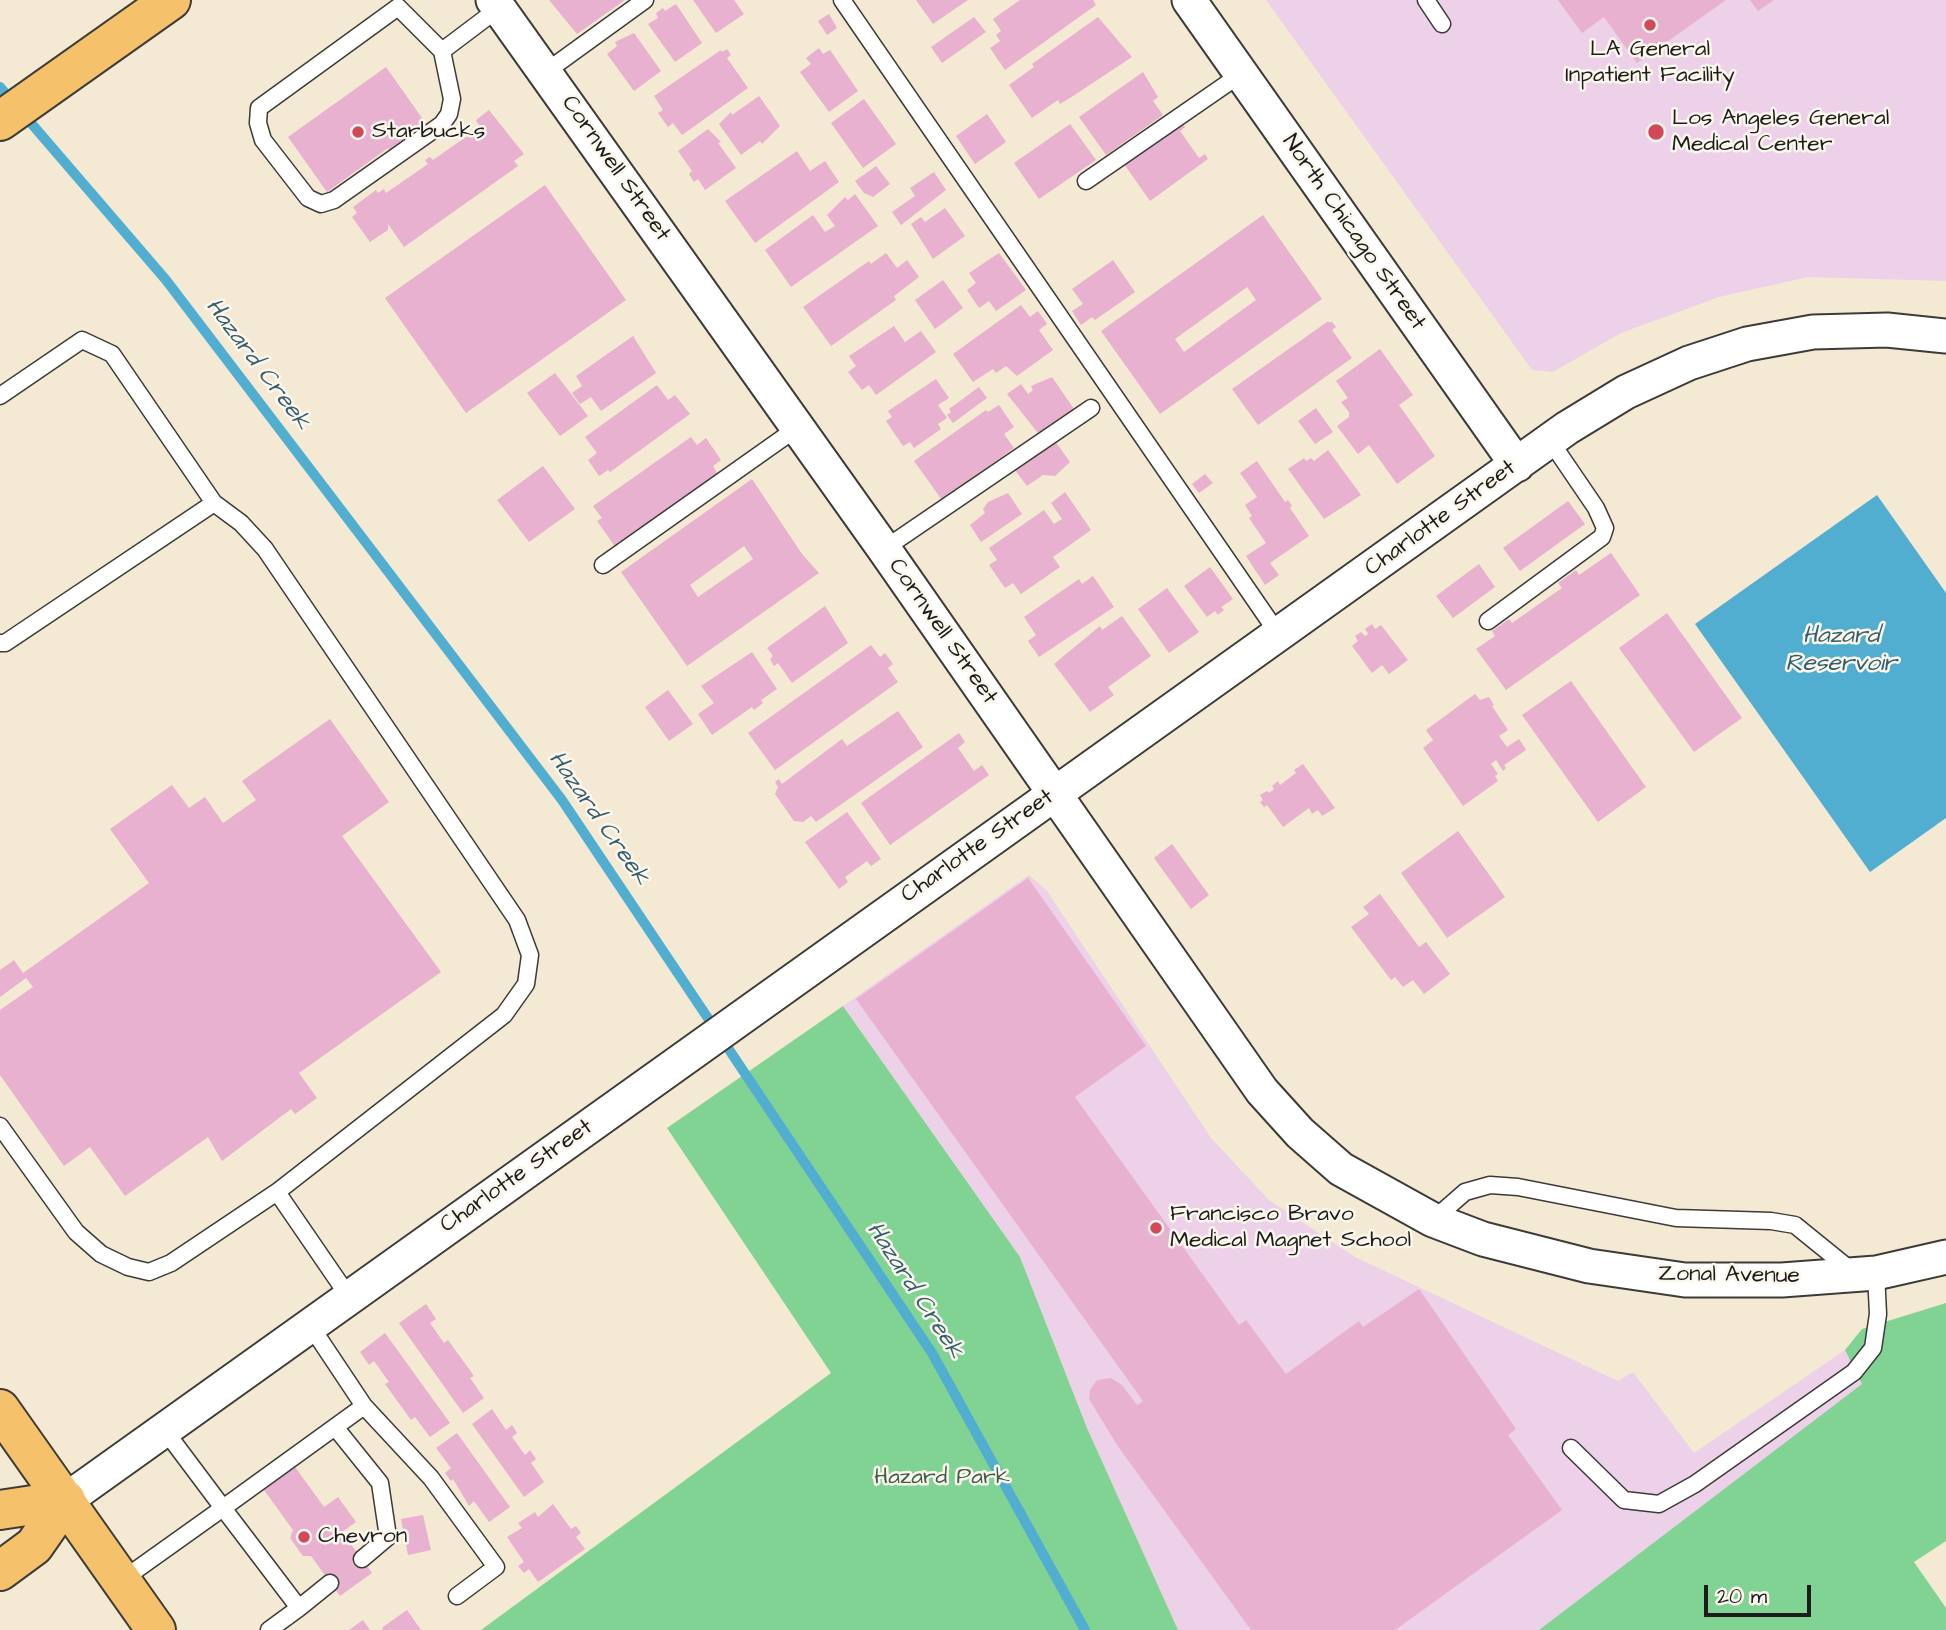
<!DOCTYPE html>
<html>
<head>
<meta charset="utf-8">
<style>
  body { margin:0 }
  #map { position:relative; width:1946px; height:1630px; overflow:hidden; background:#f4e9d2; font-family:"Architects Daughter",sans-serif }
  canvas { display:block }
  .scale { position:absolute; left:1704px; top:1585px; width:107px; height:32px; box-sizing:border-box; border:4px solid #1c1c1c; border-top:0; padding-left:9px; font-size:21px; line-height:24px; white-space:nowrap; color:#1c1c1c; -webkit-text-stroke:5px #fbf7ec; paint-order:stroke }
</style>
</head>
<body>
<div id="map">
<canvas width="1946" height="1630"></canvas>
<div class="scale">20 m</div>
</div>
<script>
const context = document.querySelector('canvas').getContext('2d');
context.lineJoin = 'round';
function fillPath(path, color) { context.fillStyle = color; context.fill(path, 'evenodd'); }
const poly = rows => new Path2D(rows.map(r => 'M' + r).join(''));
function stroke(path, color, width, dash) { context.strokeStyle = color; context.lineWidth = width; context.lineCap = dash ? 'butt' : 'round'; context.setLineDash(dash || []); context.stroke(path); }
function drawText(font, color, halo, rows, align = 'center') {
  context.font = font + ' "Architects Daughter",sans-serif'; context.lineWidth = 5; context.setLineDash([]); context.textBaseline = 'middle'; context.strokeStyle = halo; context.fillStyle = color; for (const [text, x, y, turn = 0] of rows) {
    context.save(); context.translate(x, y); context.rotate((+turn || 0) * Math.PI / 180); context.textAlign = isNaN(turn) ? turn : align; if (halo) context.strokeText(text, 0, 0); context.fillText(text, 0, 0); context.restore();
  }
}
const built = poly([
  [1266,0,1946,0,1946,281,1808,277,1719,297,1621,333,1553,372,1532,370],
  [1029,875,1047,891,1211,1138,1269,1200,1355,1257,1618,1381,1633,1372,1694,1453,1845,1350,1863,1384,1539,1630,1178,1630,1087,1428,1020,1257,843,1006]
]);
const green = poly([
  [843,1006,1020,1257,1087,1428,1178,1630,481,1630,831,1373,667,1128],
  [1946,1303,1946,1541,1914,1562,1946,1608,1946,1630,1539,1630,1862,1384,1845,1350,1862,1329]
]);
const water = poly([
  [1877,495,1946,593,1946,818,1870,872,1695,624]
]);
const stream = poly([
  [0,87,166,280,562,800,932,1353,1085,1630]
]);
const building = poly([
  [549,0,625,0,577,34],
  [693,0,734,0,744,14,716,33],
  [916,0,968,0,933,24],
  [1020,0,1093,0,1096,5,1005,70,990,48,1000,41,996,35,1001,31,993,19],
  [1558,0,1726,0,1637,63,1604,17,1582,33],
  [1750,0,1774,0,1758,11],
  [676,4,702,43,675,62,648,24,658,18,656,13,663,8,665,11],
  [829,14,837,28,827,35,818,21],
  [974,17,986,32,942,63,931,47],
  [1098,17,1132,57,1073,96,1060,104,1058,100,1032,118,1009,85,1034,67,1032,64],
  [634,33,661,71,634,91,607,54,617,46,615,42],
  [819,48,823,54,830,50,858,91,829,112,800,72,811,64,806,58],
  [727,49,731,55,727,58,748,88,682,135,673,123,668,127,658,113,663,110,654,96,721,50,722,52],
  [386,67,429,128,393,154,388,148,327,192,288,137],
  [1143,72,1158,97,1153,101,1163,115,1106,155,1079,117],
  [759,96,780,126,762,144,760,141,741,155,719,124,731,112,732,115],
  [864,99,896,144,863,168,831,123],
  [489,110,524,154,514,161,518,166,404,247,388,224,388,230,370,242,352,217,357,213,353,207,376,190,378,193,384,189,386,193,428,164,425,160,430,157,433,160,480,127,476,120],
  [987,114,1006,142,975,164,956,136],
  [1182,123,1185,127,1180,131,1199,158,1205,154,1208,159,1150,201,1124,164],
  [1070,124,1096,160,1039,199,1014,163],
  [708,129,721,142,718,143,736,168,705,190,698,179,694,182,689,174,692,171,678,151],
  [797,151,810,171,825,161,839,182,755,243,725,201],
  [876,166,890,184,873,197,864,193,855,181],
  [934,172,946,190,901,225,892,212,915,196,910,188],
  [545,185,626,300,466,413,385,298],
  [855,194,878,226,791,287,765,250,813,215,825,232,835,226,827,215,845,197,848,200],
  [945,208,965,236,933,259,911,224,921,217,925,222],
  [1263,215,1322,299,1160,414,1101,331],
  [1247,287,1256,300,1184,352,1175,339],
  [886,253,897,268,907,260,919,277,894,296,896,300,831,346,803,307,869,261,871,264],
  [999,253,1026,290,996,311,989,301,979,308,967,290,976,283,969,273],
  [1113,260,1135,292,1095,320,1092,317,1081,325,1072,311,1083,304,1072,289],
  [943,280,963,308,935,329,915,300],
  [1021,305,1030,317,1038,311,1047,324,1039,330,1053,350,1017,376,1006,366,996,373,993,369,973,382,953,354],
  [1327,322,1332,322,1336,327,1332,330,1352,358,1258,425,1232,389],
  [894,326,905,342,921,331,936,352,876,395,869,385,862,390,848,372,856,366,849,356],
  [633,336,656,373,601,411,591,397,580,404,572,393,582,386,576,376],
  [1380,349,1413,395,1399,405,1435,456,1397,484,1369,445,1358,454,1337,426,1349,417,1349,412,1341,402,1348,398,1336,381],
  [555,373,588,416,560,436,527,393],
  [1052,377,1074,409,1038,433,1007,394,1021,384,1028,394,1033,390,1031,386],
  [936,379,949,398,938,405,947,418,938,424,941,429,914,448,910,442,903,446,886,421,892,417,888,411],
  [657,385,668,400,675,395,690,414,610,472,608,470,599,476,588,460,597,453,585,437],
  [979,387,987,398,953,423,947,415,951,412,949,409],
  [999,405,1014,427,1004,434,1014,448,942,500,914,461,986,410,988,412],
  [1316,408,1333,432,1315,444,1298,421],
  [691,437,697,445,706,438,721,460,713,466,718,475,616,548,597,521,602,518,593,506],
  [1055,441,1070,462,1055,476,1043,475,1027,486,1014,469],
  [1328,450,1361,495,1324,519,1288,469,1304,458,1306,461,1311,458,1314,461],
  [1257,461,1285,502,1288,500,1292,506,1290,508,1309,536,1270,563,1279,575,1265,585,1246,556,1266,543,1249,518,1252,516,1245,505,1257,497,1240,473],
  [543,466,575,509,529,542,497,500],
  [1205,474,1213,483,1199,493,1192,484],
  [752,479,802,554,819,573,687,666,621,572],
  [744,546,753,559,698,597,690,585],
  [1065,492,1091,530,1053,557,1060,567,1021,594,1013,583,1005,588,989,565,997,560,989,548,1044,510,1054,524,1062,519,1051,503],
  [1008,493,1022,514,981,542,970,525,985,513,983,509,988,502],
  [1568,501,1585,524,1520,571,1503,548],
  [1611,553,1640,595,1506,690,1476,649,1495,636,1492,631,1509,619,1512,623,1562,588,1558,583,1576,570,1579,575],
  [1479,564,1495,587,1453,618,1436,596],
  [1210,567,1233,599,1221,607,1224,610,1218,615,1215,611,1207,617,1184,586],
  [1093,576,1114,607,1039,657,1028,641,1036,635,1024,617,1079,579,1082,584],
  [1167,588,1199,632,1169,653,1138,609],
  [825,606,848,643,792,683,778,663,774,666,770,659,773,656,767,648],
  [1667,613,1742,718,1694,752,1619,648],
  [1122,616,1151,656,1108,687,1114,695,1090,712,1054,664,1100,626,1102,630],
  [1372,624,1375,629,1381,625,1408,660,1389,674,1382,665,1372,673,1352,646,1358,641,1355,636,1361,632,1365,636,1368,634,1365,629],
  [871,645,880,657,885,653,893,664,888,668,898,682,775,770,748,733],
  [752,652,777,689,761,700,763,703,754,710,752,707,712,735,698,714,714,703,701,686],
  [1571,681,1646,787,1598,822,1522,715],
  [668,690,693,724,669,741,645,707],
  [1475,694,1480,700,1489,697,1494,705,1492,706,1508,730,1499,736,1507,747,1519,739,1526,750,1504,765,1506,768,1503,771,1496,760,1491,764,1498,774,1495,776,1498,781,1463,806,1423,748,1433,740,1426,730],
  [898,711,923,747,816,822,811,816,803,822,794,821,775,794,778,787,775,782,779,779,782,784,842,739,847,746],
  [330,719,389,802,342,836,441,972,299,1073,317,1098,295,1114,291,1109,222,1161,208,1137,125,1196,90,1147,64,1166,0,1075,0,1010,33,987,26,978,0,997,0,970,14,960,23,973,149,883,110,829,172,785,189,808,205,797,223,823,256,800,242,781],
  [959,733,965,742,958,748,974,771,982,765,989,775,890,845,861,803],
  [1303,764,1335,808,1322,816,1318,810,1312,814,1309,808,1283,827,1267,805,1264,807,1260,802,1263,800,1260,795,1267,791,1269,793,1274,789,1272,786,1278,781,1280,785,1296,773,1294,770],
  [847,812,881,859,871,866,867,861,845,877,848,882,839,889,805,842],
  [1458,831,1505,897,1447,938,1401,873],
  [1172,844,1209,895,1191,909,1154,858],
  [1028,878,1146,1046,1075,1097,1239,1325,1246,1320,1286,1374,1359,1321,1363,1327,1419,1289,1516,1429,1508,1435,1562,1510,1395,1630,1251,1630,1117,1445,1089,1399,1090,1390,1097,1380,1111,1378,1122,1385,1137,1405,1143,1401,856,999],
  [1380,894,1419,947,1426,942,1450,974,1424,994,1413,980,1403,987,1395,977,1391,980,1351,927,1369,914,1363,907],
  [426,1304,436,1319,430,1323,444,1343,448,1340,474,1376,470,1378,484,1398,463,1413,399,1323],
  [385,1333,450,1423,430,1437,415,1417,411,1420,385,1384,389,1382,374,1361,369,1365,360,1352],
  [492,1409,506,1430,512,1425,517,1433,512,1437,525,1455,530,1450,536,1459,531,1463,544,1482,524,1497,472,1424],
  [457,1433,510,1507,489,1522,474,1501,469,1506,453,1479,451,1481,445,1473,451,1468,436,1448],
  [295,1467,324,1507,338,1497,356,1522,342,1532,372,1573,340,1596,311,1556,303,1556,290,1538,293,1530,264,1490],
  [553,1504,571,1529,576,1526,581,1533,576,1537,585,1549,538,1582,529,1569,524,1573,518,1566,524,1562,507,1537,522,1528,518,1523,535,1512,538,1517],
  [423,1515,431,1550,408,1555,401,1519],
  [407,1610,421,1630,382,1630,383,1627],
  [363,1620,370,1630,349,1630]
]);
const lane = poly([
  [842,0,1279,635],
  [1426,0,1442,24],
  [442,51,452,99,449,114,442,124,334,200,321,204,308,198,263,140,258,123,259,108,398,7,442,51,499,8],
  [547,71,645,0],
  [1086,181,1241,74],
  [0,396,82,340,112,354,214,503,241,523,265,549,517,920,530,955,526,984,504,1015,277,1192,349,1297],
  [884,549,1091,408],
  [603,565,797,428],
  [1488,621,1602,537,1605,528,1596,508,1549,439],
  [0,643,5,643,214,503],
  [0,1126,76,1232,101,1254,128,1267,149,1272,171,1263,277,1192],
  [1433,1220,1465,1192,1490,1185,1518,1187,1676,1218,1771,1221,1795,1225,1853,1272],
  [364,1406,431,1478,496,1567,457,1596],
  [335,1427,380,1483,388,1537,362,1559],
  [163,1428,223,1508,364,1406,310,1325],
  [1571,1448,1624,1500,1659,1504,1695,1484,1854,1372,1873,1348,1878,1314,1876,1273],
  [122,1580,223,1508,299,1608,269,1630],
  [299,1608,330,1583]
]);
const street = poly([
  [493,0,884,549,1262,1091,1300,1133,1341,1169,1433,1220,1483,1239,1589,1266,1685,1280,1782,1280,1876,1273,1946,1257],
  [1189,0,1517,465],
  [66,1500,1567,428,1626,392,1689,363,1747,344,1813,332,1887,330,1946,336]
]);
const primary = poly([
  [0,121,171,0],
  [0,1409,156,1630]
]);
const highway = poly([
  [0,1510,66,1500],
  [0,1571,34,1546,66,1500]
]);
const markers = [
  [1650,25,7,"#d1495b"],
  [358,132,7,"#d1495b"],
  [1656,132,9,"#d1495b"],
  [1156,1228,7,"#d1495b"],
  [304,1537,7,"#d1495b"]
];
const poiNames = [
  ["LA General",1650,50,"center"],
  ["Inpatient Facility",1650,76,"center"],
  ["Los Angeles General",1672,119],
  ["Medical Center",1672,145],
  ["Starbucks",372,132],
  ["Francisco Bravo",1170,1215],
  ["Medical Magnet School",1170,1241],
  ["Chevron",318,1537]
];
const streetNames = [
  ["Cornwell Street",615,169,55],
  ["North Chicago Street",1353,233,55],
  ["Charlotte Street",1441,519,-36],
  ["Cornwell Street",942,632,55],
  ["Charlotte Street",978,847,-35],
  ["Charlotte Street",517,1177,-35],
  ["Zonal Avenue",1729,1276,1]
];
const parkNames = [
  ["Hazard Park",942,1478]
];
const waterNames = [
  ["Hazard Creek",257,365,53],
  ["Hazard",1841,637],
  ["Reservoir",1841,665],
  ["Hazard Creek",598,819,55],
  ["Hazard Creek",914,1291,57]
];
fillPath(built, '#edd1e9');
fillPath(green, '#81d394');
fillPath(water, '#52aed0');
stroke(stream, '#52aed0', 10);
fillPath(building, '#e7b1cf');
stroke(lane, '#3c3b37', 19);
stroke(street, '#3c3b37', 37);
stroke(primary, '#3c3b37', 42);
stroke(highway, '#3c3b37', 42);
stroke(lane, '#fff', 16);
stroke(street, '#fff', 33);
stroke(primary, '#f6c16b', 38);
stroke(highway, '#f6c16b', 38);
for (const [x, y, r, color] of markers) { const dot = new Path2D(); dot.arc(x, y, r, 0, 2 * Math.PI); context.fillStyle = color; context.fill(dot); stroke(dot, '#fbf7ec', 2.5); }
drawText('23px', '#1c1c1c', '#fbf7ec', poiNames, 'left');
drawText('23px', '#1c1c1c', '#fbf7ec', streetNames);
drawText('23px', '#3f5c46', '#fbf7ec', parkNames);
drawText('italic 24px', '#345e6d', '#fbf7ec', waterNames);
</script>
</body>
</html>
